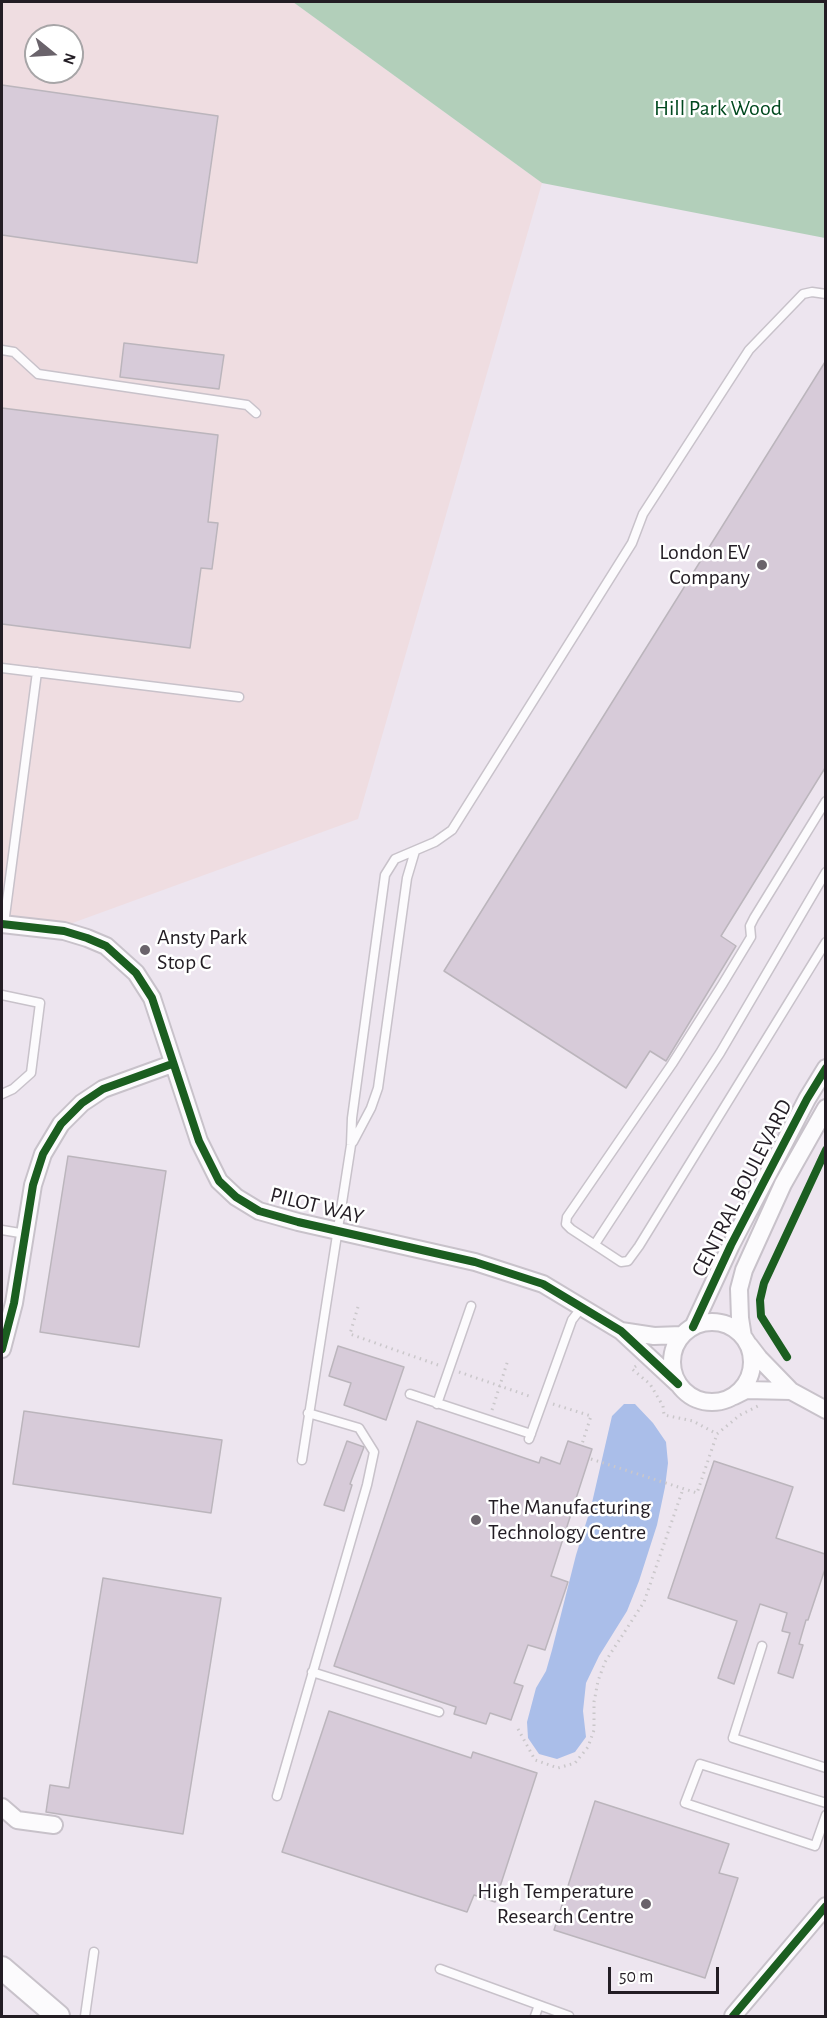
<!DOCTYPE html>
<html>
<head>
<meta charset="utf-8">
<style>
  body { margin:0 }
  #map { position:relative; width:827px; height:2018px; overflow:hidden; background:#ede5ef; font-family:"Alegreya Sans",sans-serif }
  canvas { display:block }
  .frame { position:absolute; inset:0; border:3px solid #231d24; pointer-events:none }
  .north { position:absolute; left:24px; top:24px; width:60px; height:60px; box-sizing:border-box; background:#fff; border:2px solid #a7a5a7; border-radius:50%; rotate:108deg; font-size:16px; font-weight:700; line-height:24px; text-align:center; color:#231d24 }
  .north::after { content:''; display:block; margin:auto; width:21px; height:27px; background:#6a636b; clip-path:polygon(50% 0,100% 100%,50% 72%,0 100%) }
  .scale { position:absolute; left:608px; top:1967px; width:111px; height:27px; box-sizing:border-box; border:3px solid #231d24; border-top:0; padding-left:8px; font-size:18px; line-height:21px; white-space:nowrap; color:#231d24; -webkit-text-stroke:4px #fff; paint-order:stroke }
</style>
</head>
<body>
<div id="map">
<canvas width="827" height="2018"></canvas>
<div class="frame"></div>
<div class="north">N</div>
<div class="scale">50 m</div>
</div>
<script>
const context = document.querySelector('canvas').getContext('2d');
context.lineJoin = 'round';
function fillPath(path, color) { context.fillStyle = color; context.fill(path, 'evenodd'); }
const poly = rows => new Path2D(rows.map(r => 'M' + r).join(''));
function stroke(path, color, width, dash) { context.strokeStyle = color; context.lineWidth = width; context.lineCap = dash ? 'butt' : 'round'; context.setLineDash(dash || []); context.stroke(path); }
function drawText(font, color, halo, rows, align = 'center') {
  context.font = font + ' "Alegreya Sans",sans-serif'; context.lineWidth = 5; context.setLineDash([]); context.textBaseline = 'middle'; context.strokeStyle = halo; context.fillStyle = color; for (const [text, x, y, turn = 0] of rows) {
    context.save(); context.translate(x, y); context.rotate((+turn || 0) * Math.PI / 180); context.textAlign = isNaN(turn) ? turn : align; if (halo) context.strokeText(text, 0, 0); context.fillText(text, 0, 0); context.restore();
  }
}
const industrial = poly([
  [2,2,293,2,542,183,358,819,45,933,2,931],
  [36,36,72,36,72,72,36,72]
]);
const forest = poly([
  [293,2,825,2,825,238,542,183]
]);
const water = poly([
  [624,1404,635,1404,653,1423,666,1442,668,1463,665,1487,657,1525,639,1581,627,1611,599,1656,586,1683,583,1711,586,1737,575,1752,557,1759,539,1754,528,1738,527,1722,536,1688,546,1671,552,1650,576,1555,591,1507,612,1416]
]);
const building = poly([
  [2,85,218,116,197,263,2,235,2,85],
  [124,343,224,355,219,389,120,377,124,343],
  [825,362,825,768,721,936,736,946,666,1061,650,1051,626,1088,444,971,825,362],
  [2,408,218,435,208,522,218,523,212,569,201,568,190,648,2,624,2,408],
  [68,1156,166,1171,139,1347,40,1332,68,1156],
  [338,1346,404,1367,386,1420,344,1405,351,1383,329,1376,338,1346],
  [24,1411,222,1440,211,1513,13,1484,24,1411],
  [417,1421,539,1463,541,1457,560,1464,568,1441,592,1449,551,1576,568,1582,545,1650,528,1645,514,1683,523,1686,511,1720,490,1713,486,1724,454,1714,456,1707,334,1666,417,1421],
  [347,1441,364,1447,350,1484,352,1485,344,1511,324,1505,347,1441],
  [714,1461,793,1487,776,1538,825,1554,825,1569,808,1620,806,1620,799,1644,803,1645,793,1678,778,1673,790,1633,782,1631,787,1613,760,1604,734,1684,718,1678,737,1621,668,1598,714,1461],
  [103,1578,221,1598,183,1834,46,1812,50,1785,69,1788,103,1578],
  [329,1711,471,1758,473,1752,537,1773,495,1902,474,1895,467,1912,282,1852,329,1711],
  [595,1801,729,1844,719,1873,738,1878,705,1978,554,1930,595,1801]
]);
const path = poly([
  [358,1307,350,1334,438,1365],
  [636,1366,632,1369,650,1384,663,1406,664,1415,693,1421,717,1434,740,1415,758,1406],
  [459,1372,532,1397],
  [553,1404,591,1416,582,1444],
  [492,1410,508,1360],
  [591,1459,697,1493,717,1434],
  [518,1729,535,1760,558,1768,575,1763,588,1747,594,1730,594,1702,598,1681,605,1662,644,1602,683,1489]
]);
const lane = poly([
  [2,350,14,352,38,374,247,405,256,413],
  [2,668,239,697],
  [826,801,754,918,750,926,751,937,722,985,672,1064,567,1217,566,1224,571,1229,621,1262,628,1261,639,1246,826,942],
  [4,924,37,672],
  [2,995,40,1003,31,1073,13,1089,2,1094],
  [353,1142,371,1108,378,1088,407,878,415,851],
  [2,1230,26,1234],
  [595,1244,720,1053,826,872],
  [410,1394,531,1434],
  [437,1404,471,1306],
  [529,1439,572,1320,582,1307],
  [302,1460,351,1145,352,1118,385,875,395,859,435,842,452,830,632,543,643,514,749,350,803,294,812,292,826,294],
  [762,1646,733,1738,826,1768],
  [312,1672,439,1712],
  [277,1796,367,1485,374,1452,359,1428,308,1413],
  [826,1803,700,1764,685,1803,815,1846,826,1815],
  [440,1969,569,2016],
  [85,2016,94,1952],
  [535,2016,539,2005]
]);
const street = poly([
  [2,924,64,931,87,938,106,946,136,973,152,998,199,1141,219,1181,236,1197,259,1211,298,1222,475,1262,543,1284,621,1331,678,1384],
  '672 1362a40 40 0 1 1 80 0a40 40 0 1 1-80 0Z',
  [693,1327,731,1245,807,1099,826,1068],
  [621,1331,654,1336,682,1335],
  [743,1337,740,1318,739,1289,744,1270,783,1184,826,1108],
  [749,1345,759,1358,791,1391,826,1410],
  [2,1349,14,1303,33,1185,43,1154,61,1124,82,1103,103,1089,172,1064],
  [734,1396,746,1390,791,1391],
  [2,1807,17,1820,54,1825],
  [733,2016,826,1906]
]);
const secondary = poly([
  [2,1968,58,2016]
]);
const cycleway = poly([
  [2,924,64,931,87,938,106,946,136,973,152,998,199,1141,219,1181,236,1197,259,1211,298,1222,475,1262,543,1284,621,1331,678,1384],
  [693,1327,731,1245,807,1099,826,1068],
  [2,1349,14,1303,33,1185,43,1154,61,1124,82,1103,103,1089,172,1064],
  [787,1357,761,1316,760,1300,764,1283,826,1150],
  [733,2016,826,1906]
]);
const markers = [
  [762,565,6,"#6a636b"],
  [145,950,6,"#6a636b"],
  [476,1520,6,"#6a636b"],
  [646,1904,6,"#6a636b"]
];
const parkNames = [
  ["Hill Park Wood",718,108]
];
const poiNames = [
  ["London EV",750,552],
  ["Company",750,577],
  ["Ansty Park",157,937,"left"],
  ["Stop C",157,962,"left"],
  ["The Manufacturing",488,1507,"left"],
  ["Technology Centre",488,1532,"left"],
  ["High Temperature",634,1891],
  ["Research Centre",634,1916]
];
const streetNames = [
  ["CENTRAL BOULEVARD",742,1188,-63],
  ["PILOT WAY",317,1206,14]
];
fillPath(industrial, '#efdde1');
fillPath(forest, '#b2cfba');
fillPath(water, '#aabee9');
fillPath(building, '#d7cbd9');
stroke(building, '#bbb5bc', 1.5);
stroke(lane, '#c8c2ca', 11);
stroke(street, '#c8c2ca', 20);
stroke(secondary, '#c8c2ca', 26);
stroke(path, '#cac7ca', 3, [1.5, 4.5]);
stroke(lane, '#fcfbfd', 8);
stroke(street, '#fcfbfd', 16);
stroke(secondary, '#fcfbfd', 22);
stroke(cycleway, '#1b5e20', 8);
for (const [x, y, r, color] of markers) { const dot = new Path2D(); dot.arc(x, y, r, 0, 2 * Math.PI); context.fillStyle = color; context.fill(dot); stroke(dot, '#fff', 2); }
drawText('22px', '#00491f', '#fff', parkNames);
drawText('22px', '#231d24', '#fff', poiNames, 'right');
drawText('22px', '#231d24', '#fff', streetNames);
</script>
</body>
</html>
